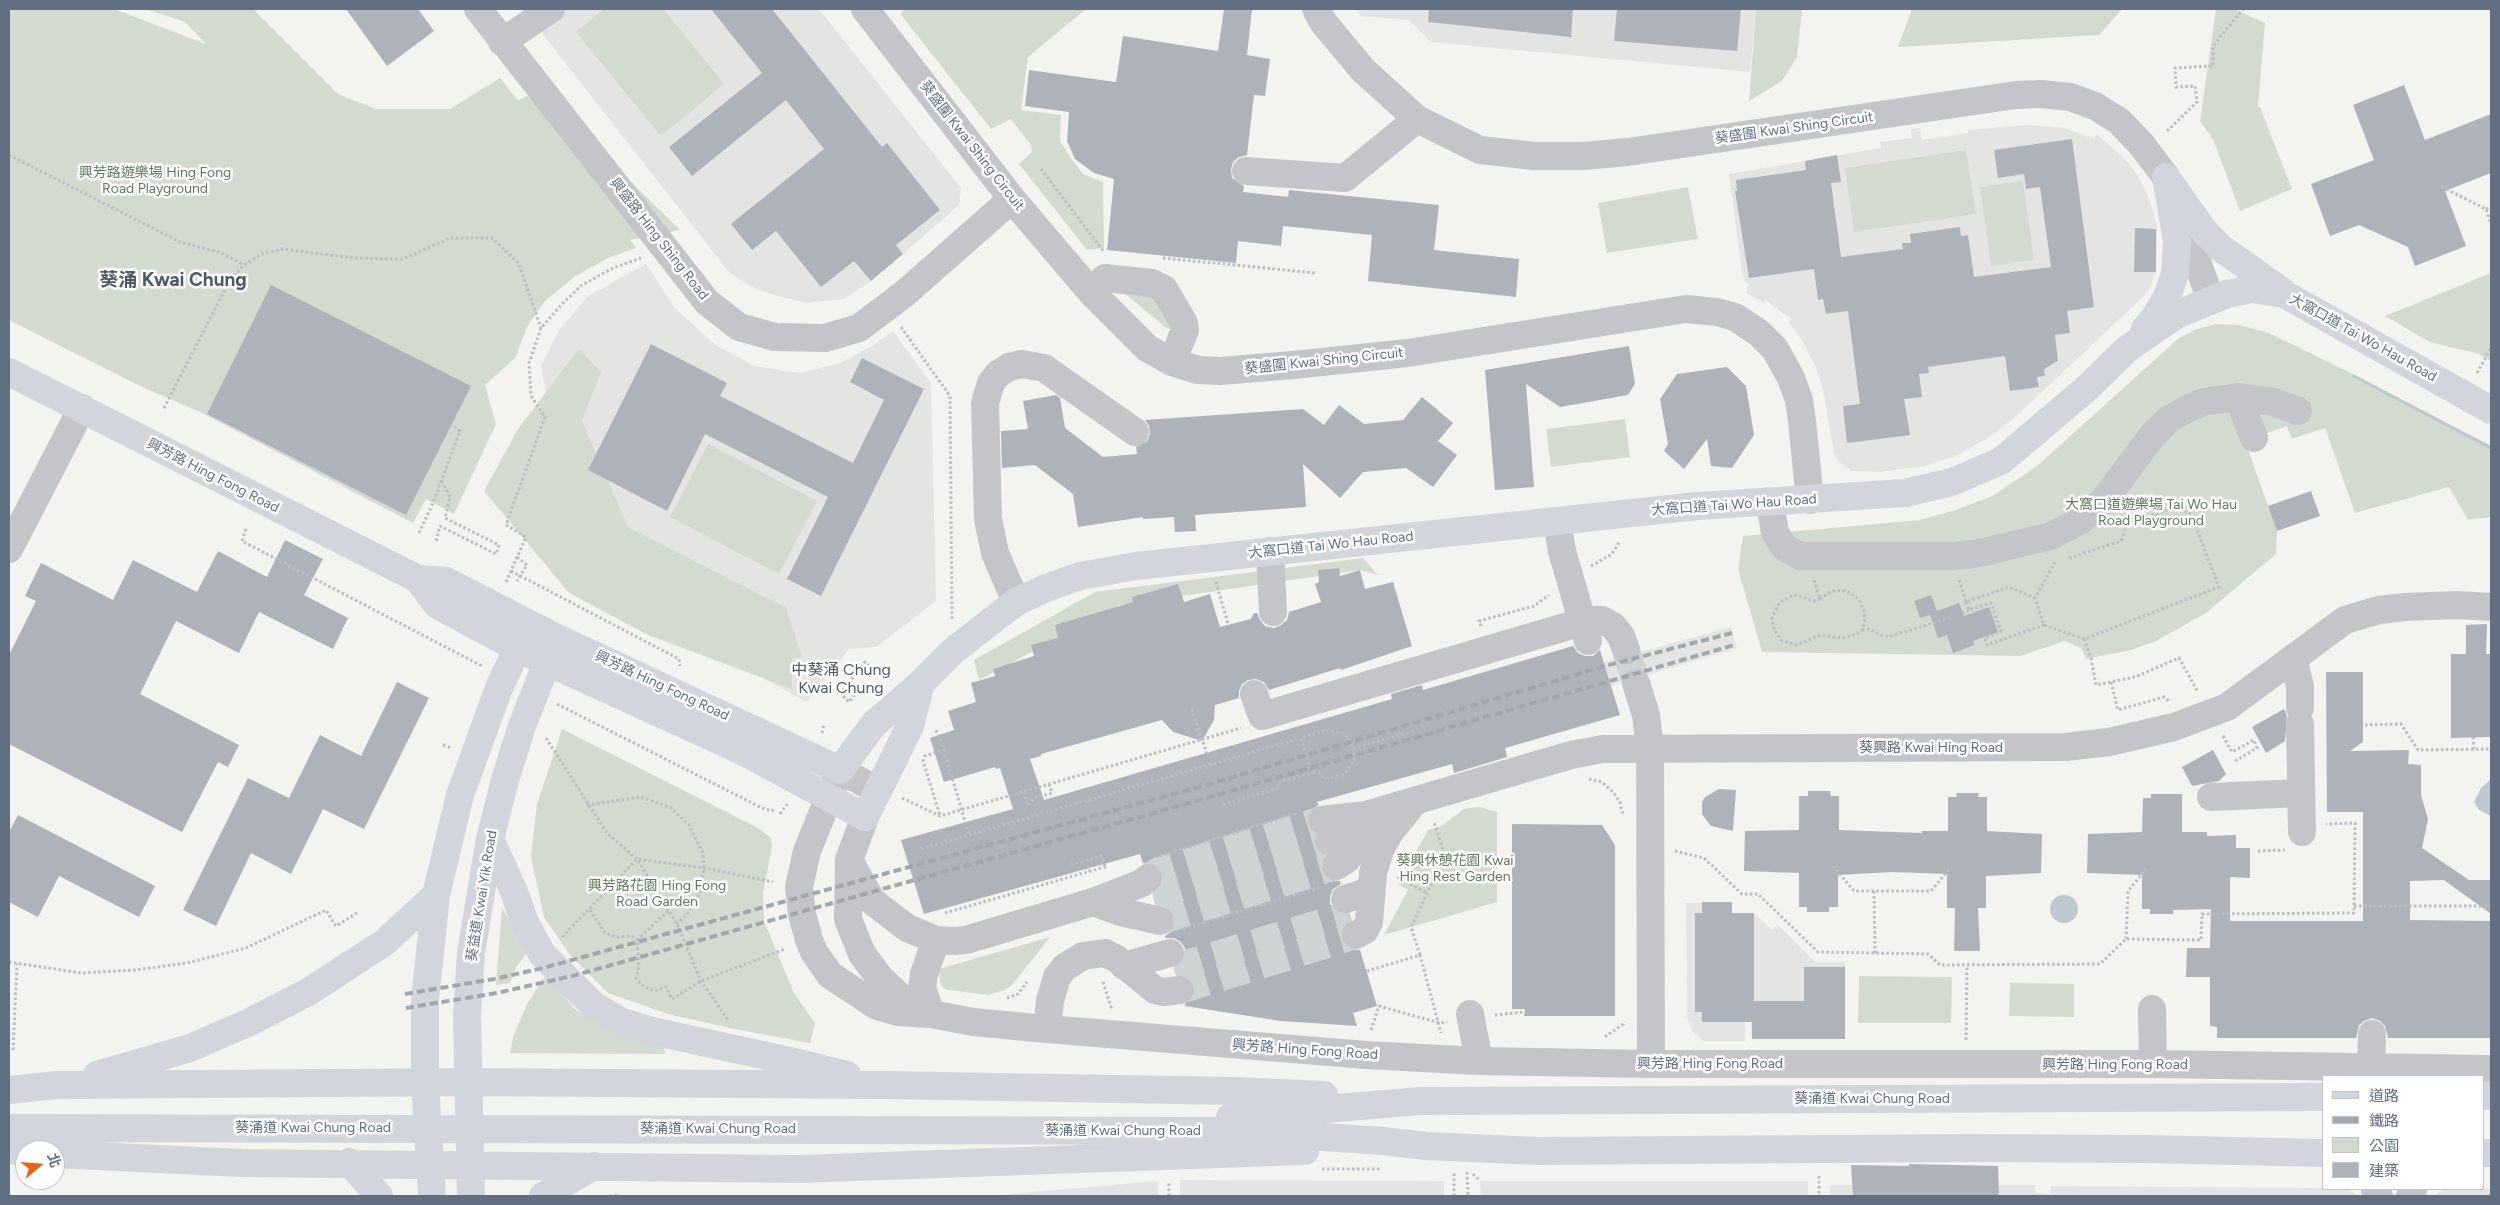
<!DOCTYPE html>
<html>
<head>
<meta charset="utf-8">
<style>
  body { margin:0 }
  #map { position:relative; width:2500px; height:1205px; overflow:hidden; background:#f3f4ef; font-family:Figtree,"Noto Sans TC",sans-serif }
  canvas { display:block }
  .frame { position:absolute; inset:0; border:10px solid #616f82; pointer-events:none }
  .legend { position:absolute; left:2322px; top:1075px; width:162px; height:115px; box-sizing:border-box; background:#fff; border:1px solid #c0c5cd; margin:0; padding:6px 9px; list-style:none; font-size:15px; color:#616f82 }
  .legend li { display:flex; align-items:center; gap:10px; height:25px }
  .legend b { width:25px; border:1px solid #c0c5cd }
  .north { position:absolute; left:15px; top:1140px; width:50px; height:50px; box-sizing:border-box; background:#fff; border:1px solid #c0c5cd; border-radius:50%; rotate:72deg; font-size:14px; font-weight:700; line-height:20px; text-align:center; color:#616f82 }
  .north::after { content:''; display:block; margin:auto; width:18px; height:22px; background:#eb6518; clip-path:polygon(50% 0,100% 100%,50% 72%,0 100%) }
</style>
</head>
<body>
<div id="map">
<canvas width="2500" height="1205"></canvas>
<div class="frame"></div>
<ul class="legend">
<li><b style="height:6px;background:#d2d6dc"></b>道路</li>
<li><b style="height:6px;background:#a2a7ae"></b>鐵路</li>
<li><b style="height:14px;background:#d3dbd0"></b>公園</li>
<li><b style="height:14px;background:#aeb3ba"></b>建築</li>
</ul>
<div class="north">北</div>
</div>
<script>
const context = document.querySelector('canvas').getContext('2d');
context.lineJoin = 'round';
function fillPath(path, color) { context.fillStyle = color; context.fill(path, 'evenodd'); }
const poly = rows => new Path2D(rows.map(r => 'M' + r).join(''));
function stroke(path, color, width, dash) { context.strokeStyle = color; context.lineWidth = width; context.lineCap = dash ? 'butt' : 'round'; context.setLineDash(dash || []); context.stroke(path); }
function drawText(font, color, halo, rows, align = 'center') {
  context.font = font + ' Figtree,"Noto Sans TC",sans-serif'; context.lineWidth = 5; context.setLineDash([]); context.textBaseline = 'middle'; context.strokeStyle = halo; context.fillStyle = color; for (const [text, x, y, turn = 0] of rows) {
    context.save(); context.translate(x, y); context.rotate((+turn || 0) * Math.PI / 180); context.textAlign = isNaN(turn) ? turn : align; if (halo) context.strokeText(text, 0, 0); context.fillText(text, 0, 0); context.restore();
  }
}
const built = poly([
  [523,9,819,9,961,188,959,205,903,254,889,236,856,263,871,281,844,299,807,303,773,295,749,286,729,272],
  [1355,9,1756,9,1750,72,1431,42,1409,20,1361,16],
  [2026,125,2064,128,2094,139,2097,134,2127,161,2138,176,2148,196,2157,225,2156,272,2150,288,2141,299,2012,420,1989,437,1956,456,1924,466,1880,472,1851,471,1840,463,1834,453,1823,390,1815,365,1802,340,1789,323,1791,319,1765,300,1764,303,1746,293,1749,284,1745,282,1742,272,1729,174,1881,148,1880,142,1912,138,1911,129,1920,128,1922,140,1968,133,1968,130],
  [646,264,674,307,714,344,754,366,800,373,840,363,872,346,893,331,931,383,936,601,876,647,849,649,807,702,698,643,554,433,541,366,559,330,588,296],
  [1731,627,1737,648,1611,686,1604,662],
  [1732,902,1732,913,1754,913,1772,930,1778,925,1815,962,1845,962,1845,1039,1752,1039,1751,1022,1745,1022,1745,1041,1704,1041,1692,1031,1687,1017,1686,903],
  [1180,1180,1444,1181,1444,1196,1180,1196],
  [1158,1181,1158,1196,993,1196,1033,1192],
  [1480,1181,1808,1181,1808,1196,1481,1196],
  [1830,1185,2035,1185,2035,1193,2050,1194,2051,1186,2324,1188,2349,1189,2357,1196,1830,1196],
  [2443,1189,2491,1189,2491,1196,2435,1196]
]);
const green = poly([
  [9,9,114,9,206,44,185,22,145,9,253,9,338,94,376,109,450,109,500,78,518,100,538,91,680,230,630,240,636,248,608,258,574,277,545,301,528,325,515,358,485,385,496,424,454,514,426,499,413,523,202,413,138,385,9,320],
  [604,9,663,9,724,84,661,136,576,32],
  [903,9,1086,9,1028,57,1021,110,1061,115,1060,141,1072,160,1083,174,1103,182,1104,248,1087,250,1019,164,1032,152,1031,145,1011,119,991,129,901,15],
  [1756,9,1802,9,1797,57,1782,81,1749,101],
  [1912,9,2122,9,2099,35,1898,47],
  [2216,9,2234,9,2265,23,2258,107,2260,107,2292,189,2240,211,2213,139,2200,121],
  [1966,150,1976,214,1854,232,1845,168],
  [2023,181,2034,260,1991,266,1980,187],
  [1688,187,1698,239,1607,253,1598,203],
  [2491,273,2491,361,2479,354,2430,342,2385,316],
  [1123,292,1149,296,1157,300,1177,332,1165,327],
  [2216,324,2239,325,2269,333,2353,374,2352,377,2491,450,2491,517,2468,520,2449,487,2355,513,2325,428,2292,439,2287,426,2245,441,2277,531,2276,554,2206,613,2156,641,2131,650,2086,659,2081,648,2065,641,2020,656,1762,652,1738,569,1743,536,1920,520,1956,510,1992,496,2037,466,2179,338,2194,330],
  [579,349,601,372,582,421,628,527,786,608,802,657,792,658,792,689,648,635,569,593,484,491,518,429],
  [1625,419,1630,457,1551,467,1546,429],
  [708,444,817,501,779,574,670,517],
  [1363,558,1378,575,1360,570,1120,605,979,680,974,660,1095,592],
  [562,729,760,829,770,837,772,846,763,893,764,921,794,993,815,1023,810,1043,734,1029,668,1014,608,993,570,955,544,917,531,857,537,804],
  [1479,807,1497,812,1497,902,1384,935,1408,890,1398,884,1428,830,1443,825,1464,809],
  [502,908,529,950,517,966,510,983,496,985],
  [1050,937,1012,985,1005,990,988,995,949,990,943,988,940,982,939,969],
  [546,975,576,1010,616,1034,664,1048,665,1054,510,1053,513,1037,527,1004],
  [1859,976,1952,977,1951,1023,1858,1023],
  [2010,983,2074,984,2074,1017,2009,1016]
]);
const water = poly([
  [2353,374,2491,446,2491,450,2352,377],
  [2491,779,2491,816,2479,810,2474,802,2481,788],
  '2050 909a14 14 0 1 1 28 0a14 14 0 1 1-28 0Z'
]);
const building = poly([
  [346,9,418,9,434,31,387,66],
  [711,9,772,9,882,147,887,143,940,210,896,245,903,254,871,281,854,261,821,287,776,231,752,250,731,224,824,149,786,100,692,176,669,147,762,73],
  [1224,9,1252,9,1247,55,1270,59,1265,96,1254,95,1247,155,1239,157,1233,162,1231,169,1232,178,1244,186,1243,192,1288,197,1289,190,1439,205,1434,250,1519,259,1516,297,1368,281,1372,235,1283,226,1281,246,1238,241,1236,263,1107,250,1114,179,1094,173,1075,159,1067,141,1069,112,1025,106,1029,70,1116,82,1123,36,1218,51],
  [1429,9,1573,9,1571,37,1428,22],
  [1617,9,1741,9,1737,51,1614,41],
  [2404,85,2425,140,2491,114,2491,173,2445,191,2466,246,2415,266,2408,247,2359,225,2330,236,2311,184,2374,160,2353,105],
  [2072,139,2094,307,2067,311,2070,333,2055,335,2058,361,2044,369,2045,376,2037,377,2039,387,2010,391,2005,356,1928,367,1929,373,1919,374,1922,397,1904,399,1910,435,1847,443,1843,406,1860,404,1848,311,1826,314,1823,299,1818,300,1814,269,1749,278,1735,191,1737,191,1736,180,1806,170,1805,161,1837,155,1841,182,1831,183,1841,257,1903,249,1902,243,1911,243,1910,234,1960,227,1961,236,1968,235,1974,277,2051,267,2040,187,2026,189,2024,174,1998,178,1994,150],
  [2135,228,2156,229,2156,272,2134,272],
  [271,285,471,386,406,515,207,414],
  [651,344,727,383,720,396,853,463,884,400,850,382,862,358,924,389,821,596,787,579,828,497,705,434,667,511,588,470],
  [1629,346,1635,384,1628,395,1560,407,1526,384,1534,487,1495,490,1485,370],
  [1727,367,1746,386,1754,435,1732,468,1711,466,1707,439,1684,469,1664,451,1668,444,1660,399,1677,374],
  [1056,395,1060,398,1065,428,1103,457,1137,454,1136,447,1147,441,1150,434,1149,426,1145,420,1303,409,1324,425,1339,405,1364,424,1403,420,1422,397,1453,423,1438,441,1457,455,1433,487,1406,468,1363,472,1340,498,1303,464,1306,507,1195,515,1196,531,1175,532,1174,517,1143,519,1143,517,1078,527,1073,494,1035,465,1002,468,1001,431,1028,429,1023,401],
  [2311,491,2320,516,2277,531,2268,506],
  [285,540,323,559,304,595,348,618,333,649,259,612,239,653,176,621,140,694,239,745,228,767,218,762,182,832,9,744,9,655,36,601,25,596,41,563,113,600,133,560,197,592,218,551,267,577],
  [1339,568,1340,576,1360,570,1365,589,1393,582,1412,646,1341,670,1340,668,1269,690,1264,682,1256,679,1248,680,1242,684,1239,691,1239,698,1215,705,1214,720,1202,741,1173,732,1162,720,1041,754,1041,756,1030,759,1044,800,1392,699,1391,694,1422,685,1423,690,1573,646,1578,653,1585,656,1593,656,1600,650,1620,715,1505,748,1507,757,1454,773,1452,764,1317,802,1318,805,1308,813,1307,822,1309,829,1315,834,1313,841,1315,848,1325,856,1320,866,1322,874,1329,880,1340,881,1341,884,1333,889,1330,896,1330,904,1334,910,1341,914,1350,914,1351,920,1342,927,1340,934,1342,942,1348,949,1360,950,1377,1006,1353,1013,1357,1026,1281,1021,1185,1006,1185,1004,1194,996,1195,988,1193,981,1186,976,1176,975,1174,968,1181,964,1185,957,1185,948,1181,942,1174,938,1165,938,1165,936,1171,932,1175,925,1175,917,1170,909,1155,904,1153,895,1162,884,1163,875,1160,868,1154,864,1143,863,1140,854,924,914,901,840,1013,809,1000,768,996,769,995,767,944,782,930,738,954,730,948,711,976,702,971,683,995,676,993,669,1034,656,1031,645,1058,638,1055,625,1133,602,1132,597,1178,584,1184,602,1210,594,1220,627,1251,619,1254,613,1257,613,1260,620,1265,626,1274,628,1281,625,1287,620,1289,612,1321,602,1315,584,1319,582,1318,570],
  [1931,595,1937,611,1959,603,1964,616,1989,607,1998,632,1973,641,1974,645,1953,653,1947,635,1938,638,1930,615,1920,618,1914,601],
  [2487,624,2486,654,2491,654,2491,737,2451,738,2451,654,2466,654,2466,625],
  [2326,672,2363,672,2363,742,2350,751,2409,750,2408,764,2421,765,2421,795,2428,819,2422,848,2469,880,2491,880,2491,914,2444,880,2410,881,2410,920,2491,921,2491,1038,2388,1038,2385,1026,2380,1021,2372,1018,2364,1021,2359,1025,2356,1038,2217,1038,2217,1027,2210,1026,2210,977,2186,977,2187,948,2210,948,2211,909,2173,910,2173,914,2150,914,2150,909,2142,909,2142,875,2087,873,2088,834,2142,832,2143,798,2151,798,2151,794,2182,794,2182,832,2207,832,2207,836,2236,835,2236,848,2250,848,2250,878,2230,877,2230,921,2363,921,2363,812,2327,812],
  [397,682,429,698,364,829,323,809,291,874,251,853,216,926,183,910,248,778,289,798,320,735,361,756],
  [2284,709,2287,716,2285,741,2266,753,2252,727],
  [2213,750,2226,774,2219,781,2192,786,2182,767],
  [1719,789,1736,790,1733,831,1711,826,1702,814,1702,802,1705,797],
  [1808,791,1830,791,1831,796,1839,796,1839,830,1922,833,1922,831,1948,831,1948,797,1957,797,1956,793,1979,793,1978,797,1987,797,1987,831,2042,834,2041,873,1986,876,1986,908,1978,908,1980,951,1954,951,1955,908,1947,908,1947,874,1893,872,1838,875,1838,907,1829,907,1829,912,1807,912,1807,907,1799,907,1799,873,1744,871,1745,831,1799,830,1799,796,1808,796],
  [18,815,155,886,139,917,59,876,38,917,9,902,9,832],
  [1512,824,1602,825,1615,845,1615,1016,1524,1016,1525,1009,1512,1009],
  [1702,902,1732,902,1732,913,1754,913,1754,1001,1804,1001,1804,967,1845,967,1845,1039,1752,1039,1752,1022,1702,1022,1702,1012,1695,1012,1695,913,1702,913],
  [1909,1164,1998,1166,1999,1196,1853,1196,1851,1165,1909,1166]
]);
const minorTunnel = poly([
  [1626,650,1636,683],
  [1148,878,1159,871,1322,820],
  [1153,896,1329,841],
  [1160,921,1336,866],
  [1174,968,1350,914],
  [1180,990,1356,935]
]);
const path = poly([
  [2167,131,2197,102,2195,86,2176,87,2175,68,2213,66,2213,46,2243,9],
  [9,155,180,242,219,252,244,265],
  [1041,169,1104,252],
  [2442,187,2486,209,2491,224],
  [2486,209,2491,207],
  [1163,258,1316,273],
  [901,327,950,396,952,620],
  [2477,373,2491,348],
  [164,408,230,280,244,265,262,254,282,249,353,258,403,259,450,238,492,238,519,264,541,328],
  [246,529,242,541,482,666],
  [419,533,433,503,460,431,452,424],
  [436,541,440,526,496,554,499,545,445,518,450,497,442,481],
  [517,557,527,565,517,581],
  [2069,558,2121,541,2127,524,2124,516],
  [2055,562,2035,598,2044,625,2084,639,2219,587,2191,514,2177,507,2127,524],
  [1591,566,1612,554,1620,541],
  [511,571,679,659,680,666],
  [1814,580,1820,599,1832,591,1842,590,1851,593,1859,600,1864,611,1865,622,1862,630,1857,634,1842,638,1821,635,1796,645,1781,640,1774,629,1772,618,1780,602,1794,595,1815,601,1820,599],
  [1959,580,1966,602,2009,587,2035,598],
  [506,582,526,537,506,525,545,417,531,396,529,363,541,328,563,303,582,285,613,268,641,258],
  [1216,582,1228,624],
  [1966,602,1969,610,1991,603,2001,632,1985,638,1987,645,2044,625],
  [1962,613,1969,610],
  [1481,626,1479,621,1534,606,1549,595],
  [1862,630,1869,629,1883,636,1891,636,1949,618],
  [2084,639,2091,658,2096,685,2135,677,2179,658,2198,692],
  [2111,682,2118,710,2164,697,2169,701],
  [864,683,849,702,840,693,865,662,885,680],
  [557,704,762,808,772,811,775,808],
  [1192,709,1207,754],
  [2365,725,2401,724,2418,750,2491,749],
  [1196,729,1200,740],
  [936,730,944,750,925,756,923,761,940,815],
  [1326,730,1342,733,1348,738,1354,752,1354,760,1345,773,1331,778,1323,777,1310,767,1301,738,1326,730],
  [822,733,824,724],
  [2223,736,2232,752,2254,740,2257,748,2235,761],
  [2473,737,2474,749],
  [546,738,607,833,637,859,677,924,701,981,728,1020],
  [443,745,449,747,450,744],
  [1353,748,1415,731],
  [944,750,969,835],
  [1589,779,1602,782,1613,792,1620,802,1623,815],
  [1024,792,1027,804],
  [902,798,940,816,1241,728],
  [1223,804,1279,788,1277,783,1315,772],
  [587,805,641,797,671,808,689,825,703,853,704,868,700,892,688,913,677,924],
  [1028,805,1034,798,1052,793,1049,784],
  [780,814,788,803],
  [921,849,1301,738],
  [1675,851,1704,858,1742,894,1758,894,1818,952,1928,954,1940,965,2100,964,2126,939,2201,940,2202,914,2354,913,2355,823,2326,824],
  [2258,851,2285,850],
  [1160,856,1297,813],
  [1087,860,1090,872],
  [1071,865,1101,856,1106,869],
  [1833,866,1854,891,1931,891,1951,867],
  [1397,877,1427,893],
  [1874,891,1875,953],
  [2354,906,2491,906],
  [590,910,605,933,616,937,631,936,637,940],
  [668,911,637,940,639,967,636,978,641,985,654,991,666,987,672,999,701,981,785,949],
  [945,913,1108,866],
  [1183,929,1321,887],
  [562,937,637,859,704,868,773,882],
  [2126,939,2128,891,2146,869],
  [1420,955,1411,927,1445,856,1434,822],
  [9,962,81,973,135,970,187,963,246,948,326,910,336,926,357,913],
  [1367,971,1420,955,1441,1033],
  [1103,982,1112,1010],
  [1007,998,1018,994,1027,982],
  [1495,1015,1524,1012],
  [1371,1030,1379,1006,1440,1023,1447,1022],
  [1605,1037,1623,1024,1624,1021],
  [1966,1040,1967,965],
  [13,1050,17,964],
  [1322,1169,1381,1169],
  [1467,1172,1468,1196],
  [1473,1174,1480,1181],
  [1819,1176,1819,1196],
  [610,1196,617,1195],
  [1169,1196,1169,1182],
  [1454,1196,1454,1172]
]);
const minor = poly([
  [478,9,707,302,739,327,775,337,825,338,859,328,904,294,1012,199],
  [865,9,1012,199,1091,292,1147,348,1172,362,1198,370,1221,371,1293,365,1408,353,1686,309,1717,312,1735,317,1759,333,1775,349,1791,378,1799,400,1802,421,1810,500],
  [1316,9,1323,22,1363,70,1417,119,1480,150,1534,156,1583,156,1628,152,2016,95,2041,94,2070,97,2095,106,2119,121,2141,144,2166,177,2211,300],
  [502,42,551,9],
  [1246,171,1345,178,1417,119],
  [1091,292,1105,278,1152,283,1164,289,1184,323,1185,330,1172,362],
  [2238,397,2254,438],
  [1770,502,1775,533,1785,548,1800,556,1951,556,1975,554,2051,536,2083,519,2105,499,2153,435,2168,420,2187,409,2203,402,2238,397,2273,402,2298,411],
  [1557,521,1562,551,1588,641],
  [9,549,82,408],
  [1270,551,1273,612],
  [1016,602,995,553,988,519,985,403,991,383,998,374,1009,367,1022,364,1044,368,1135,432],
  [2293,659,2300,686,2300,708],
  [1636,683,1646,715,1650,749,1651,1064],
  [1254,694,1262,716,1589,620,1602,620,1613,626,1621,636,1626,650],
  [2300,724,2302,832],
  [877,790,840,770,807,851,799,887,802,914,809,940,814,952,830,975,877,1006,898,1012,931,1014,973,1022,1047,1029,1366,1055,1479,1061,1651,1064,2153,1064,2491,1069],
  [2211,797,2301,793],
  [865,817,849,860,848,919,862,954,880,978,901,998,925,1011],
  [1322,820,1366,815,1571,755,1603,749,2065,747,2109,742,2174,727,2227,707,2345,620,2379,610,2405,607,2457,605,2491,607],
  [1329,841,1362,841,1390,832],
  [849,860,872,901,907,928,936,940,955,941,966,940,1093,902,1142,883,1148,878],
  [1336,866,1346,860,1362,841],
  [1345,899,1371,891],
  [1093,902,1121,912,1160,921],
  [1356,935,1365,930,1369,922,1373,873,1380,850,1390,832,1415,801],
  [1124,966,1170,953],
  [2152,1009,2153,1064],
  [931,1014,922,988,924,974,936,940],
  [1470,1014,1479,1061],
  [1047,1029,1050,1001,1057,977,1065,967,1083,956,1105,953,1117,959,1155,990,1164,992,1180,990],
  [2371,1067,2372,1034],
  [2375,1189,2379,1196],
  [2410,1196,2413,1189]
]);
const major = poly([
  [2171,184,2204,231,2221,248,2283,292],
  [2145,329,2155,317,2167,297,2175,274,2177,241,2166,177],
  [9,372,418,579,446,581,557,638,840,770,874,724,921,683,953,651,1016,602,1046,588,1080,576,1136,566,1697,506,1905,493,1952,482,2001,461,2086,389,2127,349,2176,315,2227,294,2252,289,2284,294,2491,410],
  [418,579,437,605,517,648,740,750,865,817,910,726,921,683],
  [490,839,513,889,524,920,542,954,593,1005,620,1021,652,1031,799,1063,847,1075],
  [97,1075,190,1048,250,1022,310,991,385,942,436,895],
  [9,1090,58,1085,468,1082,883,1085,1235,1091,1324,1095],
  [2484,1096,2491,1096],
  [1230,1117,1420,1101,2324,1097],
  [9,1128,1234,1131,1383,1141,1426,1146,1537,1151,1970,1148,2145,1149,2324,1153],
  [9,1150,25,1152],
  [2484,1153,2491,1153],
  [55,1154,241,1163,799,1169,1305,1151],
  [349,1162,379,1196],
  [432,1196,425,1083,425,1000,436,895,460,795,499,688,525,632],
  [471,1196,467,1016,471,953,490,839,505,780,522,726,553,647],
  [543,1196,594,1166]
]);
const rail = poly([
  [405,994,494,979,543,968,1203,786,1605,666,1732,633],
  [406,1008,497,993,576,975,1207,798,1734,645]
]);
const streetNames = [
  ["葵盛圍 Kwai Shing Circuit",1794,128,-8],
  ["葵盛圍 Kwai Shing Circuit",972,146,52],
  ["興盛路 Hing Shing Road",659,239,52],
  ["大窩口道 Tai Wo Hau Road",2363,338,29],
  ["葵盛圍 Kwai Shing Circuit",1324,361,-6],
  ["興芳路 Hing Fong Road",213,476,27],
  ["大窩口道 Tai Wo Hau Road",1734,505,-4],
  ["大窩口道 Tai Wo Hau Road",1331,545,-6],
  ["興芳路 Hing Fong Road",662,686,25],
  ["葵興路 Kwai Hing Road",1931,748],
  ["葵益道 Kwai Yik Road",482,896,-81],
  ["興芳路 Hing Fong Road",1305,1050,4],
  ["興芳路 Hing Fong Road",1710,1064],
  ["興芳路 Hing Fong Road",2115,1065],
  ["葵涌道 Kwai Chung Road",1872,1099],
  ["葵涌道 Kwai Chung Road",313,1128],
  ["葵涌道 Kwai Chung Road",718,1129],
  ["葵涌道 Kwai Chung Road",1123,1131]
];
const parkNames = [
  ["興芳路遊樂場 Hing Fong",155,173],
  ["Road Playground",155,189],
  ["大窩口道遊樂場 Tai Wo Hau",2151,505],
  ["Road Playground",2151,521],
  ["葵興休憩花園 Kwai",1455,861],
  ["Hing Rest Garden",1455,877],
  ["興芳路花園 Hing Fong",657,886],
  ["Road Garden",657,902]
];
const quarterNames = [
  ["中葵涌 Chung",841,670],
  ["Kwai Chung",841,688]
];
const districtNames = [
  ["葵涌 Kwai Chung",173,280]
];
fillPath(built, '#e4e4e3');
fillPath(green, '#d3dbd0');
fillPath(water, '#bec8ce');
fillPath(building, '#aeb3ba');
stroke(minorTunnel, '#ced3d4', 28, [28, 14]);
stroke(path, '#bcbdc0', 3, [2.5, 2.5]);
stroke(minor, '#c3c5c9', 28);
stroke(major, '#d2d6dc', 28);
stroke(rail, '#a2a7ae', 4, [8, 4]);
drawText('14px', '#616f82', '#fff', streetNames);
drawText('14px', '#627960', '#fff', parkNames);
drawText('16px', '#4f5966', '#fff', quarterNames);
drawText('bold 19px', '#4f5966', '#fff', districtNames);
</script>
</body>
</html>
